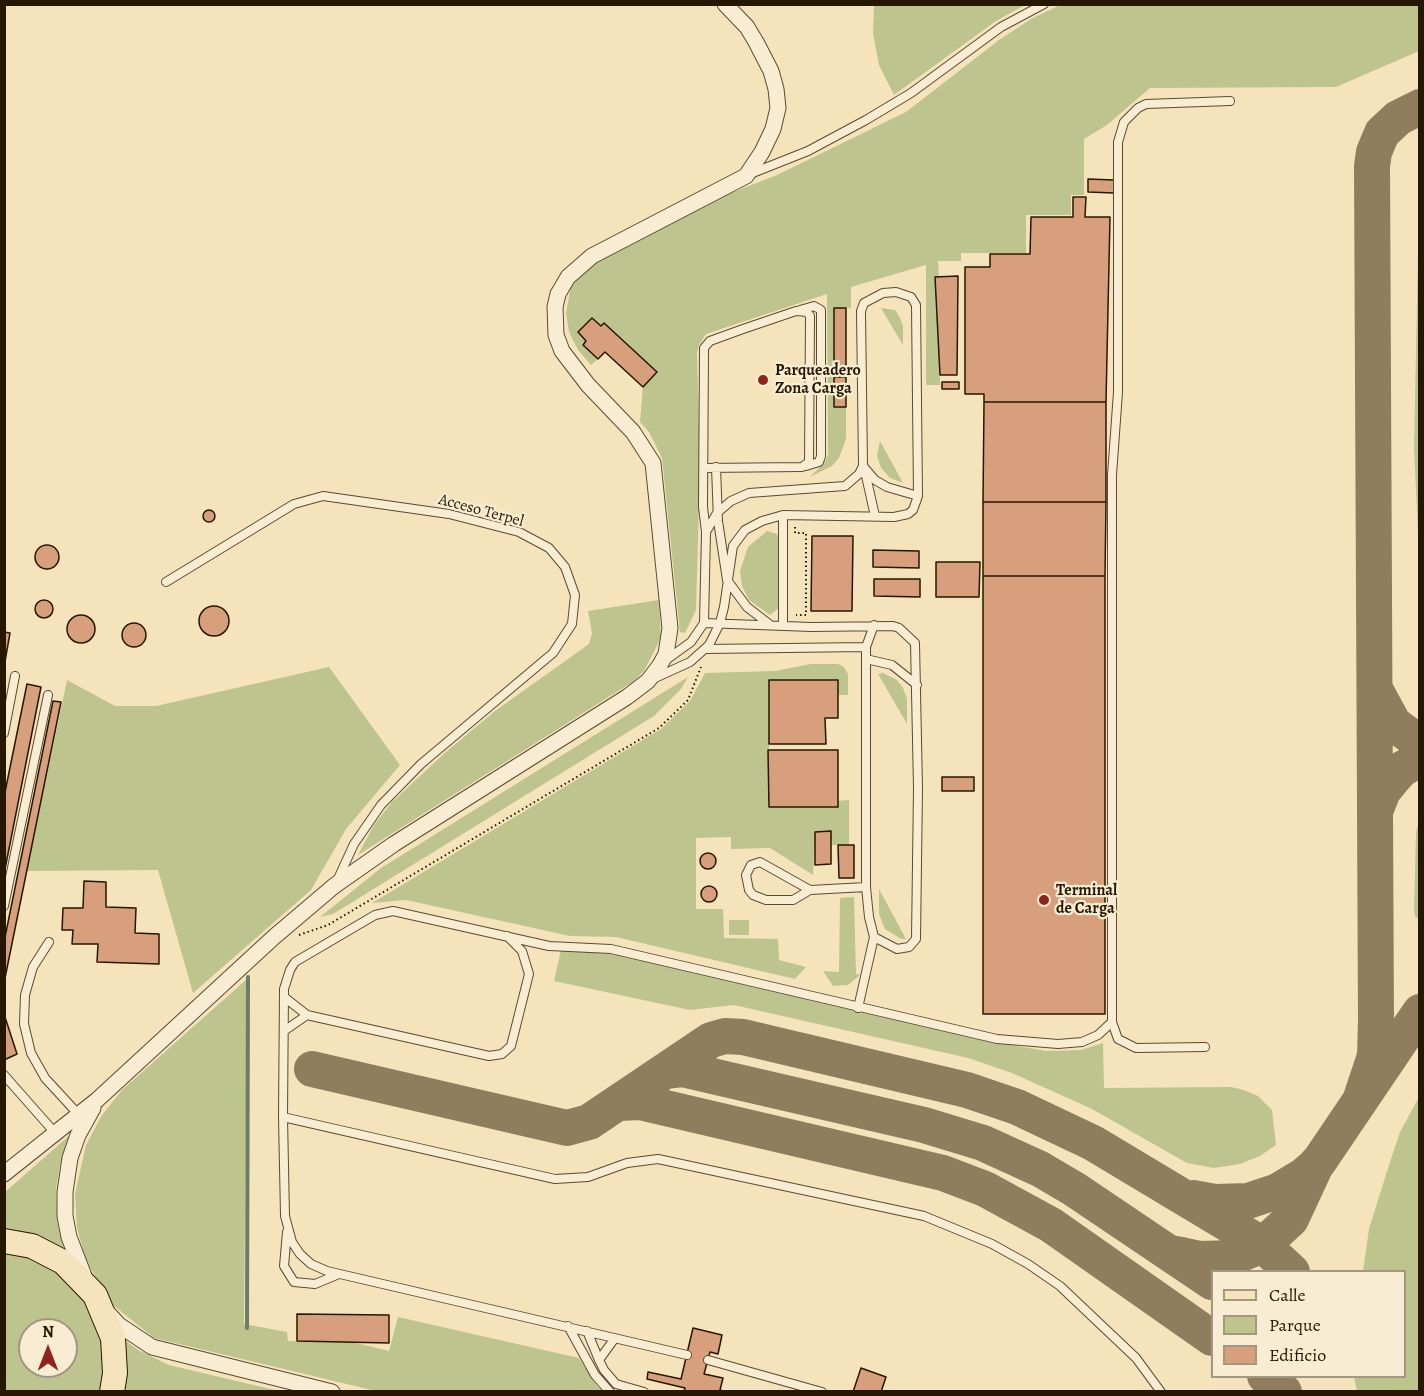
<!DOCTYPE html>
<html>
<head>
<meta charset="utf-8">
<style>
  body { margin:0 }
  #map { position:relative; width:1424px; height:1396px; overflow:hidden; background:#f5e4bb; font-family:Alegreya,serif }
  canvas { display:block }
  .frame { position:absolute; inset:0; border:6px solid #261701; pointer-events:none }
  .legend { position:absolute; left:1211px; top:1270px; width:195px; height:108px; box-sizing:border-box; background:#f8edd3; border:2px solid #a4977f; margin:0; padding:8px 10px; list-style:none; font-size:18px; color:#261701 }
  .legend li { display:flex; align-items:center; gap:12px; height:30px }
  .legend b { width:30px; border:2px solid #a4977f }
  .north { position:absolute; left:18px; top:1318px; width:60px; height:60px; box-sizing:border-box; background:#f8edd3; border:2px solid #a4977f; border-radius:50%; rotate:0deg; font-size:16px; font-weight:700; line-height:24px; text-align:center; color:#261701 }
  .north::after { content:''; display:block; margin:auto; width:21px; height:27px; background:#8f2418; clip-path:polygon(50% 0,100% 100%,50% 72%,0 100%) }
</style>
</head>
<body>
<div id="map">
<canvas width="1424" height="1396"></canvas>
<div class="frame"></div>
<ul class="legend">
<li><b style="height:8px;background:#f5e4bb"></b>Calle</li>
<li><b style="height:16px;background:#bec48e"></b>Parque</li>
<li><b style="height:16px;background:#d79f7b"></b>Edificio</li>
</ul>
<div class="north">N</div>
</div>
<script>
const context = document.querySelector('canvas').getContext('2d');
context.lineJoin = 'round';
function fillPath(path, color) { context.fillStyle = color; context.fill(path, 'evenodd'); }
const poly = rows => new Path2D(rows.map(r => 'M' + r).join(''));
function stroke(path, color, width, dash) { context.strokeStyle = color; context.lineWidth = width; context.lineCap = dash ? 'butt' : 'round'; context.setLineDash(dash || []); context.stroke(path); }
function drawText(font, color, halo, rows, align = 'center') {
  context.font = font + ' Alegreya,serif'; context.lineWidth = 4.5; context.setLineDash([]); context.textBaseline = 'middle'; context.strokeStyle = halo; context.fillStyle = color; for (const [text, x, y, turn = 0] of rows) {
    context.save(); context.translate(x, y); context.rotate((+turn || 0) * Math.PI / 180); context.textAlign = isNaN(turn) ? turn : align; if (halo) context.strokeText(text, 0, 0); context.fillText(text, 0, 0); context.restore();
  }
}
const green = poly([
  [874,5,874,4,1025,5,996,21,894,95,879,65,873,33],
  [1060,5,1419,5,1419,51,1336,87,1150,88,1107,125,1084,139,1084,195,1071,195,1071,215,1026,215,1026,253,961,253,961,261,938,261,939,277,935,277,936,314,939,314,940,385,926,385,926,265,851,287,851,308,834,309,834,406,846,407,846,439,839,458,832,466,810,477,824,463,828,455,827,294,706,334,699,345,697,353,700,470,696,610,685,633,680,632,662,458,649,432,640,422,643,387,657,372,604,323,601,326,592,318,578,332,586,341,583,345,598,359,591,365,578,350,569,332,566,313,571,286,587,266,721,197,777,175,906,112,999,40,1031,19],
  [1419,202,1419,554,1414,449],
  [881,308,895,310,899,316,903,326,903,345],
  [880,441,903,483,890,478,881,468,877,455],
  [767,531,777,534,780,541,779,608,770,615,749,600,742,586,740,571,748,547],
  [659,600,661,638,644,671,634,681,358,855,374,825,392,802,447,751,495,711,589,644,592,633,588,611],
  [811,664,838,664,844,667,848,674,848,695,838,695,837,680,769,681,769,806,849,800,849,845,831,845,831,831,815,832,813,875,770,848,731,849,731,837,696,838,696,909,723,909,724,938,778,939,779,960,806,967,795,979,616,937,570,936,406,900,372,903,661,729,690,701,705,673,775,671],
  [329,667,400,765,346,829,311,890,193,993,158,870,27,871,67,680,115,706,156,706],
  [883,673,897,680,903,688,907,699,907,724,878,674],
  [688,677,681,689,654,716,333,914,320,917,381,868],
  [1419,821,1420,919,1419,919,1415,917,1414,910,1416,832],
  [879,889,906,939,901,939,885,929,879,914],
  [854,897,856,974,860,975,848,985,833,986,823,971,839,972,840,898],
  [729,920,749,920,749,935,729,935],
  [561,950,621,955,986,1041,1047,1051,1081,1050,1103,1043,1104,1088,1231,1087,1244,1090,1258,1096,1272,1110,1276,1145,1260,1156,1240,1164,1214,1168,1187,1163,1092,1109,1012,1073,968,1058,734,1005,690,1010,554,981],
  [247,979,244,1324,287,1332,288,1341,352,1342,389,1351,398,1317,579,1358,597,1386,604,1391,376,1391,154,1338,113,1305,86,1261,77,1228,75,1194,86,1145,102,1115,123,1089],
  [1419,1097,1419,1391,1357,1391,1354,1377,1404,1376,1404,1272,1363,1271,1369,1229,1389,1165,1400,1132],
  [72,1133,61,1160,56,1189,57,1220,64,1250,5,1232,4,1193],
  [4,1252,33,1258,53,1268,70,1281,96,1317,106,1360,102,1391,5,1391],
  [30,1330,66,1330,66,1366,30,1366],
  [120,1337,140,1351,169,1365,279,1391,120,1392]
]);
const stream = poly([
  [247,1328,248,977]
]);
const taxiway = poly([
  [1376,691,1394,724,1420,743],
  [1376,809,1383,791,1392,780,1402,769,1420,759],
  [312,1069,567,1128,589,1122,711,1040,725,1036,743,1037,967,1090,1017,1107,1093,1143,1263,1245,1292,1272],
  [665,1071,682,1069,924,1125,983,1143,1040,1169,1074,1189,1212,1282],
  [1360,1101,1375,1056,1376,1020,1372,166,1374,152,1382,133,1398,118,1420,107],
  [620,1103,640,1102,943,1173,985,1189,1051,1225,1212,1338],
  [1193,1198,1215,1202,1248,1201,1278,1191,1303,1176,1318,1163,1420,1012],
  [1177,1254,1200,1259,1231,1258,1263,1245,1291,1219,1317,1163],
  [1265,1376,1284,1392]
]);
const building = poly([
  [1088,179,1114,180,1114,193,1088,192,1088,179],
  [1073,197,1086,197,1085,217,1110,217,1106,402,984,402,984,394,965,394,965,267,990,267,990,254,1030,254,1031,217,1073,217,1073,197],
  [958,276,957,375,940,375,935,277,958,276],
  [834,308,846,308,846,373,834,373,834,308],
  [592,318,601,326,604,323,657,372,643,387,605,352,598,359,583,345,586,341,578,332,592,318],
  [834,377,846,377,846,407,834,407,834,377],
  [942,382,959,382,959,389,942,389,942,382],
  [984,402,1106,402,1106,502,983,502,984,402],
  [983,502,1106,502,1105,576,983,576,983,502],
  '203 516a6 6 0 1 1 12 0a6 6 0 1 1-12 0Z',
  [812,536,853,536,852,611,811,611,812,536],
  '35 557a12 12 0 1 1 24 0a12 12 0 1 1-24 0Z',
  [873,550,919,551,919,568,873,567,873,550],
  [936,562,980,562,979,597,936,597,936,562],
  [983,576,1105,576,1105,1014,983,1014,983,576],
  [874,579,920,579,920,597,874,596,874,579],
  '35 609a9 9 0 1 1 18 0a9 9 0 1 1-18 0Z',
  '199 621a15 15 0 1 1 30 0a15 15 0 1 1-30 0Z',
  '67 629a14 14 0 1 1 28 0a14 14 0 1 1-28 0Z',
  '122 635a12 12 0 1 1 24 0a12 12 0 1 1-24 0Z',
  [4,632,10,633,4,667,4,632],
  [769,680,838,680,838,718,825,718,826,744,769,744,769,680],
  [27,684,41,687,4,874,4,797,27,684],
  [53,701,61,702,4,983,4,942,53,701],
  [768,750,838,750,838,807,769,807,768,750],
  [942,777,974,777,974,791,942,791,942,777],
  [831,831,831,864,815,865,815,832,831,831],
  [838,845,854,845,854,878,839,878,838,845],
  '700 861a8 8 0 1 1 16 0a8 8 0 1 1-16 0Z',
  [84,881,106,882,106,907,136,908,135,933,159,934,159,964,97,962,98,944,72,944,73,930,62,930,63,908,83,908,84,881],
  '701 894a8 8 0 1 1 16 0a8 8 0 1 1-16 0Z',
  [4,1014,17,1054,4,1060,4,1014],
  [297,1314,389,1315,389,1343,297,1341,297,1314],
  [693,1328,722,1335,718,1354,710,1352,704,1374,723,1378,720,1390,726,1392,684,1392,685,1388,647,1379,648,1372,681,1379,693,1328],
  [861,1368,886,1377,881,1392,853,1392,861,1368]
]);
const path = poly([
  [795,527,795,533,806,533,806,615,796,615],
  [299,935,328,925,659,728,688,700,701,667]
]);
const lane = poly([
  [750,174,808,151,866,120,911,93,1001,27,1044,4],
  [800,310,814,306,821,310,821,456,819,462,806,466],
  [863,466,875,480,887,487,918,496],
  [716,467,718,521,727,580,747,607,769,624],
  [864,467,875,516],
  [704,468,802,467,809,462,810,316,807,312,796,311,743,329,710,341,704,348,703,507,706,532],
  [783,515,783,625],
  [166,582,294,504,323,496,449,514,519,532,549,548,565,567,575,595,572,624,553,653,421,764,381,805,354,844,337,881],
  [704,623,811,627,893,626,899,628,915,643,918,788,916,939,909,947,897,949,874,937],
  [705,649,866,647],
  [866,659,892,665,917,685],
  [655,678,690,662,709,645,720,623,724,607,733,546,745,530,762,521,783,515,894,517,908,514,913,510,918,496,916,305,911,297,896,292,883,293,864,303,861,311,863,466,859,474,845,486,749,493,731,501,717,513,706,532,704,623,691,642,666,660],
  [4,733,15,676],
  [810,890,793,900,766,900,753,895,749,890,746,875,751,865,760,862,810,890,866,887],
  [4,906,48,695],
  [49,942,33,967,25,995,24,1024,31,1053,45,1078,79,1115],
  [284,997,307,1015],
  [858,1008,874,937,869,917,866,887,866,647,874,625],
  [1112,1022,1112,475,1118,392,1118,142,1124,122,1138,108,1146,104,1230,101],
  [284,1031,307,1015,489,1056,502,1054,511,1046,529,974,522,951,507,936],
  [4,1075,56,1134],
  [283,1117,555,1179,588,1177,627,1163,658,1159,924,1216,992,1244,1028,1264,1060,1286,1136,1358,1161,1392],
  [287,1232,284,1266,294,1282,315,1284,339,1274],
  [568,1326,595,1375,610,1392],
  [587,1331,599,1360],
  [615,1338,599,1360,604,1370,616,1384,644,1392],
  [687,1355,327,1271,311,1264,300,1254,292,1242,285,1216,283,1117,284,989,290,970,295,962,375,915,393,911,549,946,611,949,997,1039,1058,1044,1082,1042,1098,1035,1112,1022,1118,1039,1136,1048,1205,1047],
  [708,1360,822,1392]
]);
const street = poly([
  [4,1174,97,1100,274,937,334,886,394,844,627,697,648,681,660,665,666,654,670,628,653,463,633,432,588,385,562,351,556,335,555,307,558,294,568,277,592,256,746,176,762,152,773,129,778,108,776,89,771,71,756,42,747,27,725,4],
  [84,1276,69,1237,65,1216,65,1192,70,1158,78,1135,93,1108],
  [107,1312,119,1325,152,1347,332,1392]
]);
const primary = poly([
  [4,1241,32,1246,63,1262,95,1295,113,1338,115,1373,112,1392]
]);
const markers = [
  [763,380,6,"#8f2418"],
  [1044,900,6,"#8f2418"]
];
const poiNames = [
  ["Parqueadero",775,371],
  ["Zona Carga",775,389],
  ["Terminal",1056,891],
  ["de Carga",1056,909]
];
const streetNames = [
  ["Acceso Terpel",481,511,15]
];
fillPath(green, '#bec48e');
stroke(stream, '#6d7b6b', 4);
stroke(taxiway, '#8e7e5e', 36);
fillPath(building, '#d79f7b');
stroke(building, '#261701', 1.5);
stroke(lane, '#5a4a30', 10);
stroke(street, '#5a4a30', 17);
stroke(primary, '#261701', 26);
stroke(path, '#261701', 2, [1.5, 3]);
stroke(lane, '#f8edd3', 8);
stroke(street, '#f8edd3', 15);
stroke(primary, '#f5e4bb', 24);
for (const [x, y, r, color] of markers) { const dot = new Path2D(); dot.arc(x, y, r, 0, 2 * Math.PI); context.fillStyle = color; context.fill(dot); stroke(dot, '#f8edd3', 2); }
drawText('bold 16px', '#261701', '#f8edd3', poiNames, 'left');
drawText('16px', '#261701', '#f8edd3', streetNames);
</script>
</body>
</html>
